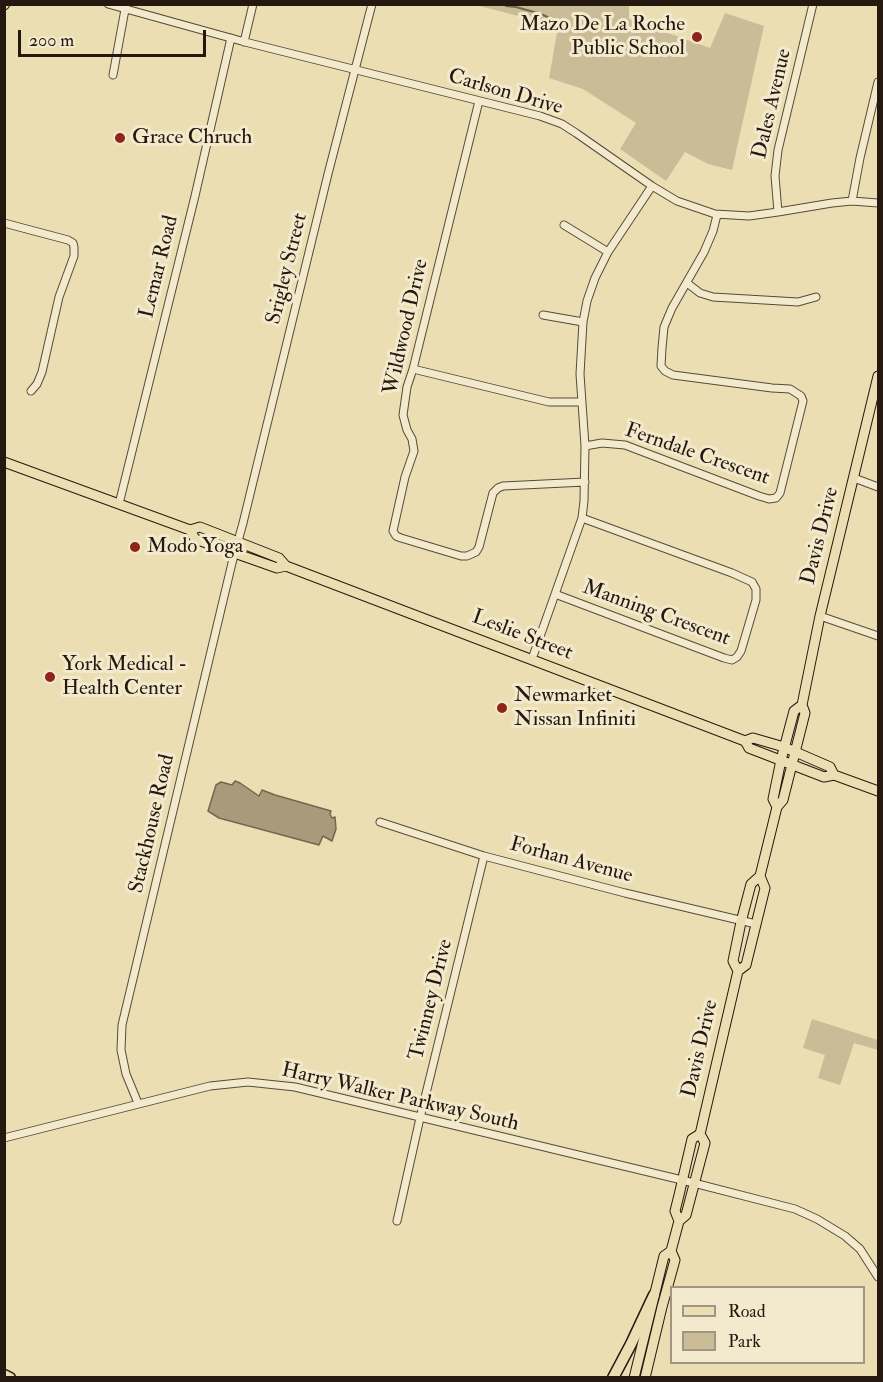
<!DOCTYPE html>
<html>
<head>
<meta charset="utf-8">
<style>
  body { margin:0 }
  #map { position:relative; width:883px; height:1382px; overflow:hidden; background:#ecdeb3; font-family:"IM FELL Double Pica",serif }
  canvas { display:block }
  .frame { position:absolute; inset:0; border:6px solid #25180e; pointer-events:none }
  .legend { position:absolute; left:670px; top:1286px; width:195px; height:78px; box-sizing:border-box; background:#f3eace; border:2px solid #a19681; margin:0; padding:8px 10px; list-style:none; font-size:18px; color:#25180e }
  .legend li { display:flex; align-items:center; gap:12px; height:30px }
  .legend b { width:30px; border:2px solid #a19681 }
  .scale { position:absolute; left:18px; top:30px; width:188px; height:27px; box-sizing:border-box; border:3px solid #25180e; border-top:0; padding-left:8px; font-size:18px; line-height:21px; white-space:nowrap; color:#25180e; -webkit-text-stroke:4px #f3eace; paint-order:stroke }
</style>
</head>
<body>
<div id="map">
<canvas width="883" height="1382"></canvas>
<div class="frame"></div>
<ul class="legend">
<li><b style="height:8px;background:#ecdeb3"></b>Road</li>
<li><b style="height:16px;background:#cabc97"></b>Park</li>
</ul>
<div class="scale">200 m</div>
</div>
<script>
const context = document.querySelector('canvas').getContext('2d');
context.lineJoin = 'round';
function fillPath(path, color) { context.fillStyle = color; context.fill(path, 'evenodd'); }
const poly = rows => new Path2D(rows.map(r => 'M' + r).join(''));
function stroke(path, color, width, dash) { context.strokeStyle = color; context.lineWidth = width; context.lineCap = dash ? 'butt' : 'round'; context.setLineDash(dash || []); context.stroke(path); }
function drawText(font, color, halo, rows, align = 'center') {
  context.font = font + ' "IM FELL Double Pica",serif'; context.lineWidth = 6; context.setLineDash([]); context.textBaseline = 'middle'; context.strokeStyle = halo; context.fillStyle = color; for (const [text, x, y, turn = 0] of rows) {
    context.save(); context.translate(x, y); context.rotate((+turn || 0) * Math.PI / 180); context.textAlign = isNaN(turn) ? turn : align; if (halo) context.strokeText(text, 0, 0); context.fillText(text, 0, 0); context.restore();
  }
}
const green = poly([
  [476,5,629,5,629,19,710,48,725,13,764,26,732,170,708,164,685,152,666,181,620,149,636,123,583,89,549,78,557,33,549,24],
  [812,1019,878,1040,878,1050,854,1043,840,1085,818,1078,825,1055,803,1048]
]);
const water = poly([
  [235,781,240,783,259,796,262,790,275,795,331,811,330,814,332,818,335,817,336,829,332,841,323,836,319,845,219,818,208,811,216,785,221,782,232,785,235,781]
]);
const stream = poly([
  [505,4,506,6,516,7,541,14,565,25]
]);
const minor = poly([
  [108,4,245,42,540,116,562,124,576,133,652,186,677,201,715,214,749,216,778,212,832,203,852,201,878,203],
  [244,42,253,4],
  [113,75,126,4],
  [479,101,413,369,407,387,403,415,407,430,412,439,414,451,405,477,393,531,396,536,401,538,461,556,467,556,476,552,479,547,493,493,498,488,503,486,585,482],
  [852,201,860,158,878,82],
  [778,212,775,176,778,150,813,4],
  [4,223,68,240,73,243,74,247,74,256,59,297,42,372,37,384,31,391],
  [564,225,608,252],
  [687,283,700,293,713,297,798,302,816,297],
  [543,315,583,322],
  [413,369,549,402,581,402],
  [585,446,602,443,625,445,759,496,769,499,776,498,780,493,803,401,801,396,790,389,772,388,673,375,665,371,661,366,662,348,664,327,672,308,704,252,713,231,717,215],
  [854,478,878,487],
  [119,504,195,196,231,38],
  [555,594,724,658,732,660,737,657,741,651,756,600,756,589,752,582,732,573,582,518],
  [820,616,878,636],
  [532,659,582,518,584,501,585,446,580,374,583,322,587,301,595,278,608,252,652,186],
  [380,822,484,856,625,893,756,924],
  [138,1103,126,1074,121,1050,122,1025,232,563,243,523,328,174,372,4],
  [4,1138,210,1086,248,1082,295,1087,682,1180,795,1209,817,1219,845,1236,860,1249,878,1277],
  [397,1221,420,1118,484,856]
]);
const major = poly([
  [4,5,5,4],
  [4,462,190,530,200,527,279,558,286,566,745,741,749,748,824,777,834,775,878,791],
  [190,530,195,539,277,568,286,566],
  [745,741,753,738,784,747,830,767,834,775],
  [777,807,773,799,781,760,794,711,802,705],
  [738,971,746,965,765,888,760,876,777,807,783,800,805,713,802,705,820,616,878,376],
  [679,1221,675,1211,679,1195,692,1139,700,1134,701,1130,738,971,733,961,741,922,751,884,760,876],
  [634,1378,664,1256,671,1251,679,1221,686,1215,705,1143,700,1134],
  [645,1378,662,1307,675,1260,671,1251]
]);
const highway = poly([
  [4,1375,10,1378],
  [613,1378,631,1344,654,1295]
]);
const markers = [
  [697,37,6,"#8f2418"],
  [120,138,6,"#8f2418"],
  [135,547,6,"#8f2418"],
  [50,677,6,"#8f2418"],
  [502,708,6,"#8f2418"]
];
const poiNames = [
  ["Mazo De La Roche",685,25,"right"],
  ["Public School",685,49,"right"],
  ["Grace Chruch",132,138],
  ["Modo Yoga",147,547],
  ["York Medical -",62,665],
  ["Health Center",62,689],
  ["Newmarket",514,696],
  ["Nissan Infiniti",514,720]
];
const streetNames = [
  ["Carlson Drive",505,93,16],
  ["Dales Avenue",773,104,-77],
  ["Lemar Road",160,267,-76],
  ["Srigley Street",288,269,-76],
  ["Wildwood Drive",407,327,-77],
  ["Ferndale Crescent",697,455,19],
  ["Davis Drive",821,536,-76],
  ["Manning Crescent",656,614,20],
  ["Leslie Street",522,636,21],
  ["Stackhouse Road",153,824,-77],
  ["Forhan Avenue",571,861,15],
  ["Twinney Drive",432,1000,-76],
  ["Davis Drive",701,1049,-77],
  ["Harry Walker Parkway South",400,1098,13]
];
fillPath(green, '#cabc97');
fillPath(water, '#a89b7b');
stroke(water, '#74674f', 1.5);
stroke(stream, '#74674f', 2);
stroke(minor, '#574a37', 9);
stroke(major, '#25180e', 11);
stroke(highway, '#25180e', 13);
stroke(minor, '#f3eace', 7);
stroke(major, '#ecdeb3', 9);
stroke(highway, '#ecdeb3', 10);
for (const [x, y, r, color] of markers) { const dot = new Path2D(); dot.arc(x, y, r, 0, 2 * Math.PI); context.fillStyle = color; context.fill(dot); stroke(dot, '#f3eace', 2); }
drawText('21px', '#25180e', '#f3eace', poiNames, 'left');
drawText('21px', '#25180e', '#f3eace', streetNames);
</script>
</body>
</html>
